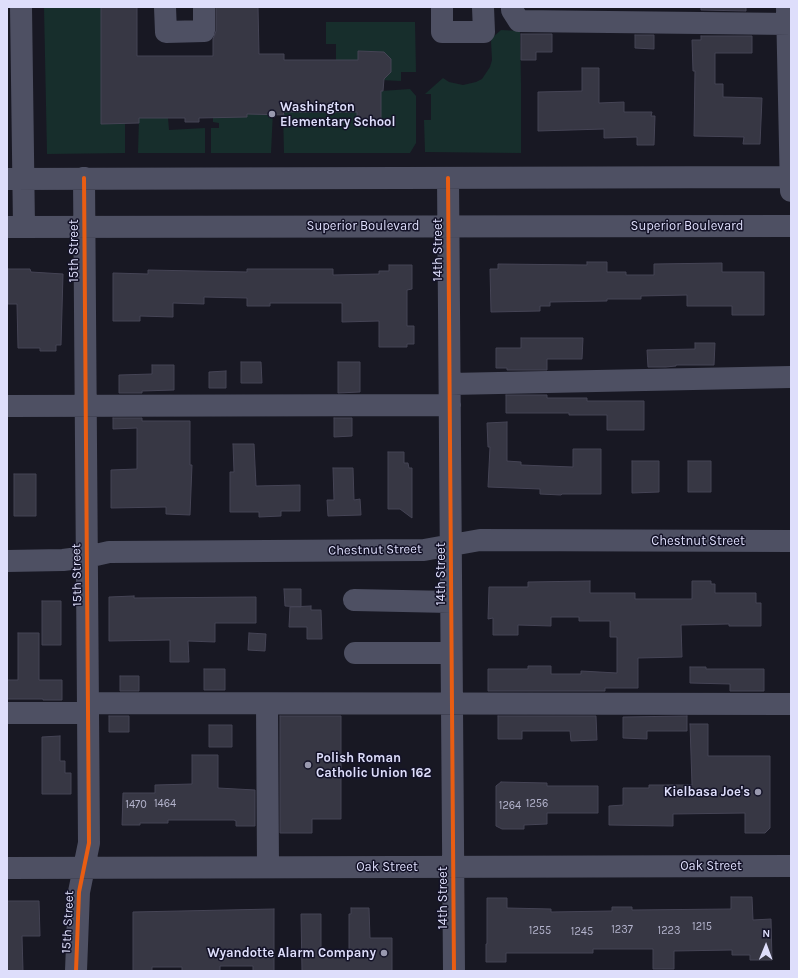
<!DOCTYPE html>
<html>
<head>
<meta charset="utf-8">
<style>
  body { margin:0 }
  #map { position:relative; width:798px; height:978px; overflow:hidden; background:#181823; font-family:Karla,sans-serif }
  canvas { display:block }
  .frame { position:absolute; inset:0; border:8px solid #dedefb; pointer-events:none }
  .north { position:absolute; left:746px; top:926px; width:40px; height:40px; -webkit-text-stroke:3px #141328; paint-order:stroke; rotate:1deg; font-size:11px; font-weight:700; line-height:16px; text-align:center; color:#dedefb }
  .north::after { content:''; display:block; margin:auto; width:14px; height:18px; background:#dedefb; clip-path:polygon(50% 0,100% 100%,50% 72%,0 100%) }
</style>
</head>
<body>
<div id="map">
<canvas width="798" height="978"></canvas>
<div class="frame"></div>
<div class="north">N</div>
</div>
<script>
const context = document.querySelector('canvas').getContext('2d');
context.lineJoin = 'round';
function fillPath(path, color) { context.fillStyle = color; context.fill(path, 'evenodd'); }
const poly = rows => new Path2D(rows.map(r => 'M' + r).join(''));
function stroke(path, color, width, dash) { context.strokeStyle = color; context.lineWidth = width; context.lineCap = dash ? 'butt' : 'round'; context.setLineDash(dash || []); context.stroke(path); }
function drawText(font, color, halo, rows, align = 'center') {
  context.font = font + ' Karla,sans-serif'; context.lineWidth = 3; context.setLineDash([]); context.textBaseline = 'middle'; context.strokeStyle = halo; context.fillStyle = color; for (const [text, x, y, turn = 0] of rows) {
    context.save(); context.translate(x, y); context.rotate((+turn || 0) * Math.PI / 180); context.textAlign = isNaN(turn) ? turn : align; if (halo) context.strokeText(text, 0, 0); context.fillText(text, 0, 0); context.restore();
  }
}
const green = poly([
  [44,7,101,7,101,124,125,124,125,153,47,154],
  [326,22,415,22,416,72,401,72,401,81,381,80,391,72,391,59,387,55,382,55,381,52,358,51,358,60,336,60,336,44,326,44],
  [501,30,520,31,521,83,521,153,425,152,424,120,431,120,431,94,425,94,443,78,449,82,463,85,476,82,482,79,490,67,492,60,491,41,493,37],
  [410,89,416,96,416,143,410,153,284,153,283,112,357,112,358,120,381,120,381,91],
  [246,111,273,111,271,153,211,153,211,128,219,128,219,123,213,122,213,117,247,117],
  [139,118,168,118,169,130,205,128,205,153,138,153]
]);
const building = poly([
  [101,7,137,7,137,56,213,56,213,39,216,31,216,7,258,7,259,54,284,54,284,60,358,60,358,51,384,52,391,59,391,72,384,79,383,91,381,91,381,120,357,120,357,112,283,112,284,115,247,114,247,117,199,118,199,122,185,122,185,118,139,118,139,123,101,124,101,7],
  [701,7,746,7,746,11,701,10,701,7],
  [521,34,552,34,552,52,536,52,536,60,521,60,521,34],
  [635,35,654,35,654,49,635,48,635,35],
  [701,36,752,36,752,53,715,53,715,84,723,84,723,97,762,98,760,144,743,144,744,137,694,136,695,71,693,71,692,40,701,40,701,36],
  [582,68,599,68,599,103,624,102,624,112,652,112,651,116,655,116,654,145,637,145,637,137,604,138,604,129,538,131,538,92,582,91,582,68],
  [587,262,607,262,607,272,626,272,626,275,654,275,654,264,722,263,722,272,764,272,764,315,732,315,732,306,687,306,687,295,641,296,641,299,607,299,607,301,550,302,550,306,540,306,540,311,491,312,490,269,498,269,498,264,587,265,587,262],
  [389,265,412,265,412,289,407,290,407,326,414,326,414,344,407,344,407,347,379,347,379,321,342,322,342,303,270,303,270,306,247,306,247,298,204,297,204,304,173,303,173,317,140,316,140,321,113,321,113,273,148,274,148,270,247,272,247,269,333,269,333,275,379,274,379,271,389,271,389,265],
  [8,269,30,269,31,272,63,274,61,345,56,345,56,351,40,351,40,348,18,348,17,304,8,304,8,269],
  [521,338,583,338,582,359,547,359,547,370,507,370,507,368,496,368,496,348,521,348,521,338],
  [695,343,715,343,714,365,676,365,676,366,666,367,648,367,647,350,695,349,695,343],
  [241,362,261,362,262,383,241,383,241,362],
  [338,362,360,362,360,392,338,393,338,362],
  [152,365,174,365,174,390,142,391,142,393,119,393,119,375,152,374,152,365],
  [226,371,226,388,209,388,209,372,226,371],
  [506,395,547,395,547,398,587,398,587,401,644,401,644,430,607,430,607,415,569,415,569,413,506,413,506,395],
  [113,418,142,418,142,421,190,421,190,465,192,465,190,515,166,514,166,507,111,508,111,470,137,469,137,428,113,429,113,418],
  [334,418,352,418,352,436,334,437,334,418],
  [507,422,507,461,521,462,521,465,573,467,573,449,601,449,601,494,562,494,561,495,540,494,540,489,488,487,490,447,488,447,487,423,507,422],
  [233,444,254,444,256,486,300,485,300,511,281,511,281,516,259,517,259,512,230,512,230,472,234,472,233,444],
  [388,452,404,452,404,463,408,463,409,468,412,468,412,518,400,509,388,509,388,452],
  [632,461,659,461,659,492,632,493,632,461],
  [688,461,711,461,711,492,688,492,688,461],
  [333,468,353,468,354,500,360,499,361,515,328,516,327,500,334,500,333,468],
  [14,474,36,474,36,516,14,516,14,474],
  [590,581,590,593,635,593,635,599,692,599,692,581,711,581,711,584,715,584,715,593,756,593,756,603,761,603,761,626,729,626,729,624,681,625,682,657,638,658,638,688,605,688,605,691,488,691,488,669,528,669,528,666,551,666,551,674,581,674,581,671,617,673,617,637,610,637,610,621,579,621,579,617,551,617,551,626,518,625,518,635,493,635,493,618,488,619,489,587,528,587,528,582,590,581],
  [284,589,301,589,301,607,285,606,284,589],
  [134,596,134,598,256,597,256,623,215,623,215,642,188,641,189,662,170,662,170,640,109,641,109,597,134,596],
  [42,601,61,601,61,645,42,645,42,601],
  [311,606,311,610,321,610,322,639,307,639,307,627,289,627,290,607,311,606],
  [18,633,39,633,39,680,62,680,62,700,43,700,43,699,7,699,7,680,18,680,18,633],
  [249,633,266,634,265,651,248,650,249,633],
  [690,667,706,667,706,669,764,669,764,691,730,691,730,684,690,683,690,667],
  [204,669,225,669,225,690,204,690,204,669],
  [120,676,139,676,139,691,120,691,120,676],
  [109,716,129,716,129,732,109,732,109,716],
  [280,716,341,716,341,819,312,819,312,833,280,833,280,716],
  [498,716,596,716,597,740,571,741,570,731,522,731,522,739,498,739,498,716],
  [687,716,687,731,647,731,647,739,623,738,623,717,687,716],
  [690,724,708,724,708,756,770,756,770,828,765,833,745,833,745,813,673,814,673,826,609,825,609,806,623,805,623,788,649,788,649,785,692,785,690,724],
  [209,725,232,725,232,747,209,747,209,725],
  [60,736,60,761,65,761,65,773,71,773,71,794,42,794,42,737,60,736],
  [192,755,218,755,218,788,255,790,255,826,236,826,236,821,234,820,168,820,168,823,140,823,140,825,122,825,123,793,155,793,155,785,192,784,192,755],
  [501,782,547,783,547,786,598,786,598,813,547,813,547,824,524,825,524,829,502,829,496,826,496,786,501,782],
  [731,897,752,897,753,920,771,919,772,960,750,960,750,955,732,955,732,950,674,951,674,969,653,969,653,949,593,949,593,953,506,953,506,962,486,962,486,944,487,944,487,898,507,898,507,908,551,909,551,912,612,911,612,907,632,907,632,910,731,909,731,897],
  [7,901,39,901,40,936,22,936,23,971,7,971,7,901],
  [351,908,369,908,370,938,392,938,392,971,302,971,301,914,321,914,321,951,349,951,349,914,351,914,351,908],
  [274,909,274,971,253,971,253,966,220,966,220,971,182,971,182,967,152,967,152,971,133,971,133,912,274,909]
]);
const minor = poly([
  [21,7,24,227],
  [165,7,166,32,204,31,204,7],
  [442,7,442,32,484,32,483,7],
  [512,7,512,10,519,21,791,24],
  [787,7,791,191],
  [448,178,454,971],
  [7,179,791,177],
  [7,227,791,226],
  [450,384,791,377],
  [7,406,450,405],
  [7,561,63,560,87,557,109,552,424,550,480,540,791,541],
  [354,600,451,602],
  [355,653,451,653],
  [88,703,791,704],
  [267,704,268,867],
  [7,713,88,713],
  [7,868,791,866],
  [76,971,79,892,89,843,84,178]
]);
const cycleway = poly([
  [448,178,454,971],
  [76,971,79,892,89,843,84,178]
]);
const markers = [
  [272,114,4,"#9999af"],
  [308,765,4,"#9999af"],
  [758,792,4,"#9999af"],
  [384,953,4,"#9999af"]
];
const numberNames = [
  ["1464",165,804],
  ["1256",537,804],
  ["1470",136,805],
  ["1264",510,806],
  ["1215",702,927],
  ["1237",622,930],
  ["1255",540,931],
  ["1223",669,931],
  ["1245",582,932]
];
const poiNames = [
  ["Washington",280,107],
  ["Elementary School",280,122],
  ["Polish Roman",316,758],
  ["Catholic Union 162",316,773],
  ["Kielbasa Joe's",750,792,"right"],
  ["Wyandotte Alarm Company",376,953,"right"]
];
const streetNames = [
  ["Superior Boulevard",363,226],
  ["Superior Boulevard",687,226],
  ["14th Street",438,250,-90],
  ["15th Street",74,251,-90],
  ["Chestnut Street",698,541],
  ["Chestnut Street",375,550,-1],
  ["14th Street",441,574,-90],
  ["15th Street",77,575,-91],
  ["Oak Street",711,866],
  ["Oak Street",387,867],
  ["14th Street",443,898,-90],
  ["15th Street",68,922,-87]
];
fillPath(green, '#172e2c');
fillPath(building, '#373744');
stroke(building, '#454455', 1);
stroke(minor, '#4e5063', 22);
stroke(cycleway, '#e95d12', 4);
for (const [x, y, r, color] of markers) { const dot = new Path2D(); dot.arc(x, y, r, 0, 2 * Math.PI); context.fillStyle = color; context.fill(dot); stroke(dot, '#141328', 1.5); }
drawText('11px', '#b4b4cd', null, numberNames);
drawText('bold 13px', '#dedefb', '#141328', poiNames, 'left');
drawText('13px', '#dedefb', '#141328', streetNames);
</script>
</body>
</html>
